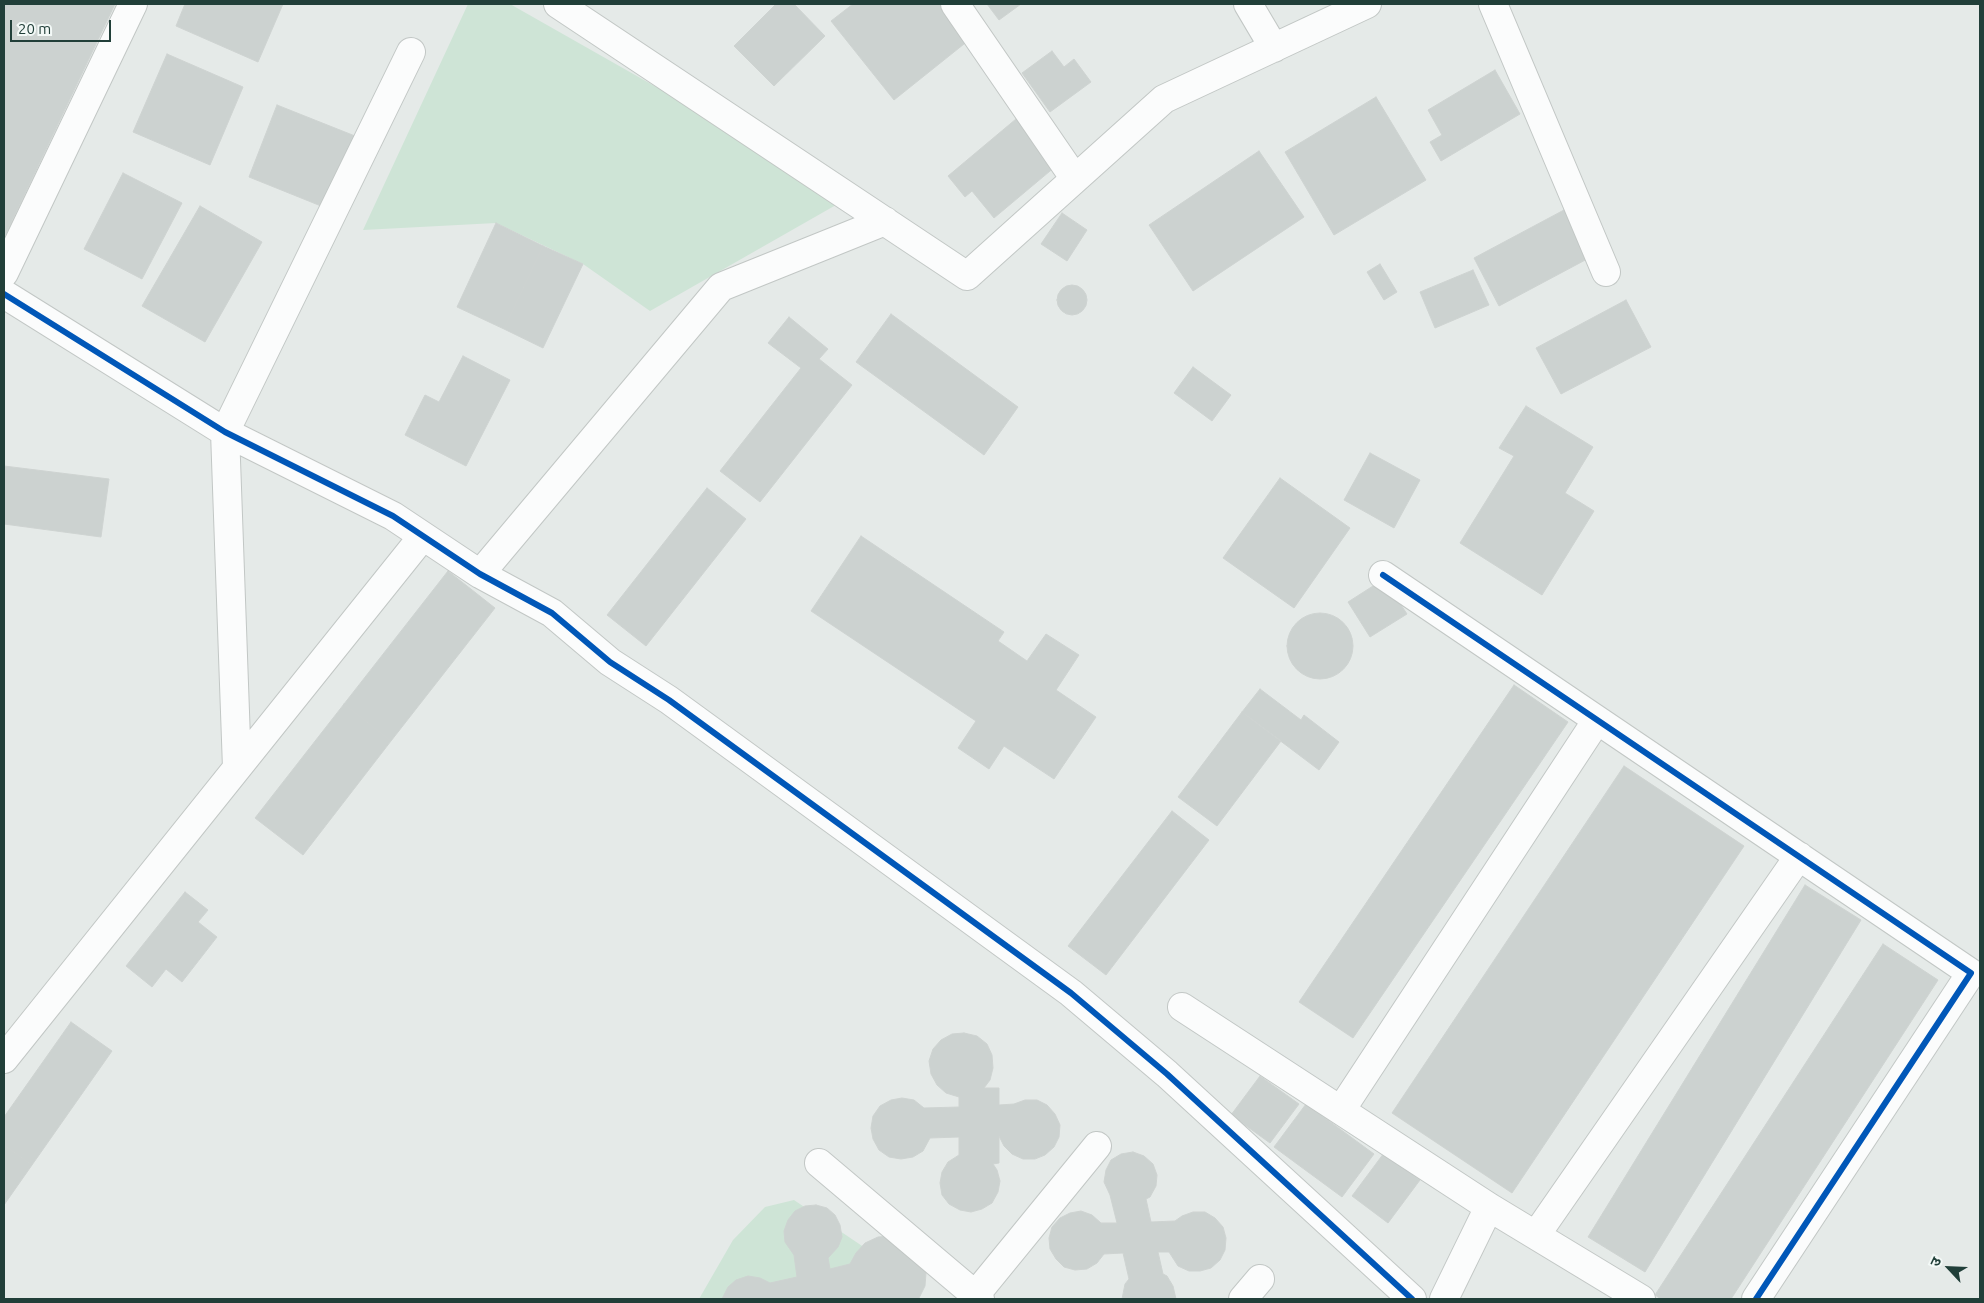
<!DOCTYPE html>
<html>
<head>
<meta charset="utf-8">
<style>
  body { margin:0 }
  #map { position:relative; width:1984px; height:1303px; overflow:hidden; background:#e5eae8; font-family:Ubuntu,"Noto Sans Devanagari",sans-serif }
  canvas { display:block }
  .frame { position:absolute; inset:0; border:5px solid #213f39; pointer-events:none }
  .north { position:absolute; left:1924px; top:1243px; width:50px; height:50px; -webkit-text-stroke:4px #f3f9f7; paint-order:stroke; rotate:295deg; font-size:14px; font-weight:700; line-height:20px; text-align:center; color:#213f39 }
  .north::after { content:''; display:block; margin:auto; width:18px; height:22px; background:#213f39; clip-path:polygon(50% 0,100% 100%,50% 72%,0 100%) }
  .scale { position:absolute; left:10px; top:20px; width:101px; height:22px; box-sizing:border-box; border:2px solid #213f39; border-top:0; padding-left:6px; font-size:15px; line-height:18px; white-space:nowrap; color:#213f39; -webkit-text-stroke:4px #f3f9f7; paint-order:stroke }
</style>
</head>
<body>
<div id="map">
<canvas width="1984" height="1303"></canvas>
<div class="frame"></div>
<div class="north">उ</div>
<div class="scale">20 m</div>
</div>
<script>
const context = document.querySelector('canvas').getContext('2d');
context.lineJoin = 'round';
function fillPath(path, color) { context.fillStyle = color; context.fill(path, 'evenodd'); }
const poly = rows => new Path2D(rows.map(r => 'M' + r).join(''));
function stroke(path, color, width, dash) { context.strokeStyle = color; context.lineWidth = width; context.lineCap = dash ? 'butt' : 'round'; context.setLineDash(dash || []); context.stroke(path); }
const green = poly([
  [468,4,510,4,850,197,650,311,583,264,496,223,363,230],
  [794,1200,917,1283,907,1299,699,1299,733,1240,765,1207]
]);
const building = poly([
  [4,4,115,4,4,238,4,4],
  [185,4,283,4,258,62,176,26,185,4],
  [776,4,794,4,825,36,774,86,734,46,776,4],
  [853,4,940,4,969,40,894,100,831,21,853,4],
  [987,4,1021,4,999,20,987,4],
  [1052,51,1064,67,1074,59,1091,82,1050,112,1022,73,1052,51],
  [167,54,243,87,210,165,133,132,167,54],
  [1495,70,1520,114,1441,161,1430,142,1442,135,1428,110,1495,70],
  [1376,97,1426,180,1334,235,1285,152,1376,97],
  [277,105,355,136,326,208,249,177,277,105],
  [1016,119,1056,166,994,218,972,191,965,197,948,176,1016,119],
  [1259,151,1304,217,1193,291,1149,225,1259,151],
  [123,173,182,203,142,279,84,249,123,173],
  [200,206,262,242,205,342,142,306,200,206],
  [1564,210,1589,258,1499,306,1474,258,1564,210],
  [1062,213,1087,230,1067,261,1041,244,1062,213],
  [496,223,543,246,504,329,457,307,496,223],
  [543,246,583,264,543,348,504,329,543,246],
  [1380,264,1397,292,1384,300,1367,272,1380,264],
  [1473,270,1489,305,1435,328,1420,292,1473,270],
  '1057 300a15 15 0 1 1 30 0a15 15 0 1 1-30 0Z',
  [1626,300,1651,347,1561,394,1536,348,1626,300],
  [891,314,1018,407,984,455,856,362,891,314],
  [789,317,828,349,819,359,852,385,760,502,720,471,801,368,768,343,789,317],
  [463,356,510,380,466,466,405,435,425,395,439,402,463,356],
  [1193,367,1231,395,1212,421,1174,393,1193,367],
  [1526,406,1593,447,1565,493,1594,511,1542,595,1460,543,1514,456,1499,448,1526,406],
  [1370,453,1420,480,1394,528,1344,500,1370,453],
  [4,466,109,479,101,537,4,524,4,466],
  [1280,478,1350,528,1294,608,1223,558,1280,478],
  [707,488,746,519,646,646,607,615,707,488],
  [861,536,1004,632,998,641,1027,661,1046,634,1079,655,1056,690,1096,717,1054,779,1004,746,989,769,958,748,976,721,811,611,861,536],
  [448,571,495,608,391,741,344,704,448,571],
  [1384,579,1407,614,1370,637,1348,602,1384,579],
  '1287 646a33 33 0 1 1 66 0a33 33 0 1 1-66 0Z',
  [1514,685,1568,722,1353,1038,1299,1002,1514,685],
  [1260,689,1301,720,1304,715,1339,742,1319,770,1242,712,1260,689],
  [344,704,391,741,303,855,255,818,344,704],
  [1242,712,1281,741,1217,826,1178,797,1242,712],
  [1624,766,1744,846,1512,1193,1392,1113,1624,766],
  [1172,811,1209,840,1106,975,1068,946,1172,811],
  [1805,885,1861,920,1645,1272,1588,1237,1805,885],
  [185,892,208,910,198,922,217,937,182,982,166,969,152,987,126,966,185,892],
  [1883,944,1938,980,1731,1299,1661,1299,1655,1295,1883,944],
  [71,1022,112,1051,32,1165,4,1145,4,1117,71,1022],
  [964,1033,977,1036,987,1044,992,1055,993,1068,990,1080,984,1088,999,1088,999,1105,1014,1104,1025,1100,1037,1100,1047,1105,1055,1114,1060,1125,1059,1137,1054,1147,1045,1155,1035,1159,1023,1159,1012,1154,1004,1146,999,1136,999,1163,993,1164,997,1170,1000,1181,998,1192,992,1203,982,1209,971,1212,960,1210,949,1204,942,1195,940,1183,942,1172,948,1162,959,1155,959,1137,930,1138,923,1151,913,1157,901,1159,889,1157,879,1150,873,1139,871,1128,873,1116,880,1106,891,1100,902,1098,914,1100,924,1108,959,1107,959,1097,946,1093,937,1085,931,1074,929,1061,933,1049,941,1040,952,1034,964,1033],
  [1260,1076,1299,1104,1270,1143,1231,1115,1260,1076],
  [1306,1104,1374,1154,1342,1197,1274,1147,1306,1104],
  [4,1145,32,1165,4,1205,4,1145],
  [1133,1152,1144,1156,1153,1164,1157,1175,1156,1186,1150,1197,1146,1199,1151,1222,1175,1221,1182,1216,1193,1212,1205,1212,1215,1218,1223,1227,1226,1238,1225,1250,1220,1260,1211,1268,1200,1271,1189,1271,1178,1266,1169,1252,1158,1252,1163,1274,1167,1276,1173,1286,1176,1299,1122,1299,1125,1284,1129,1279,1123,1253,1104,1254,1097,1263,1087,1269,1075,1270,1064,1267,1056,1259,1050,1249,1049,1238,1052,1227,1060,1218,1070,1213,1081,1211,1092,1215,1101,1223,1117,1223,1110,1195,1104,1182,1106,1170,1111,1160,1121,1154,1133,1152],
  [1384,1153,1420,1180,1388,1223,1352,1196,1384,1153],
  [816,1205,827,1208,835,1215,840,1225,842,1237,838,1247,828,1258,830,1269,850,1264,856,1253,865,1243,878,1237,891,1236,923,1259,926,1273,925,1286,919,1298,722,1299,728,1287,736,1280,748,1276,760,1278,770,1283,797,1277,794,1255,785,1242,784,1231,788,1220,795,1211,805,1206,816,1205]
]);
const street = poly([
  [558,4,967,276,1164,99,1367,4],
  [955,4,1075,179],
  [1248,4,1274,48],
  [1493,4,1606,272],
  [4,273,133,4],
  [4,294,225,432,393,516,480,574,552,613,610,662,669,700,1071,993,1167,1074,1412,1299],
  [480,574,721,287,885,221],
  [1383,575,1971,973,1756,1299],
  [237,768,225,432,411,52],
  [1182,1007,1489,1207,1641,1299],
  [4,1059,423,536],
  [1341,1110,1597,720],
  [819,1163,980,1299],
  [1536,1235,1799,856],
  [972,1299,1097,1146],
  [1243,1299,1260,1279],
  [1444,1299,1489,1207]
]);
const cycleway = poly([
  [4,294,225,432,393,516,480,574,552,613,610,662,669,700,1071,993,1167,1074,1412,1299],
  [1383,575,1971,973,1756,1299]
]);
fillPath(green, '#cee4d6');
fillPath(building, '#ccd2d0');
stroke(building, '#ced3d1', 1);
stroke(street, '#c2c7c5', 30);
stroke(street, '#fbfcfc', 28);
stroke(cycleway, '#0057b8', 6);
</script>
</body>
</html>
